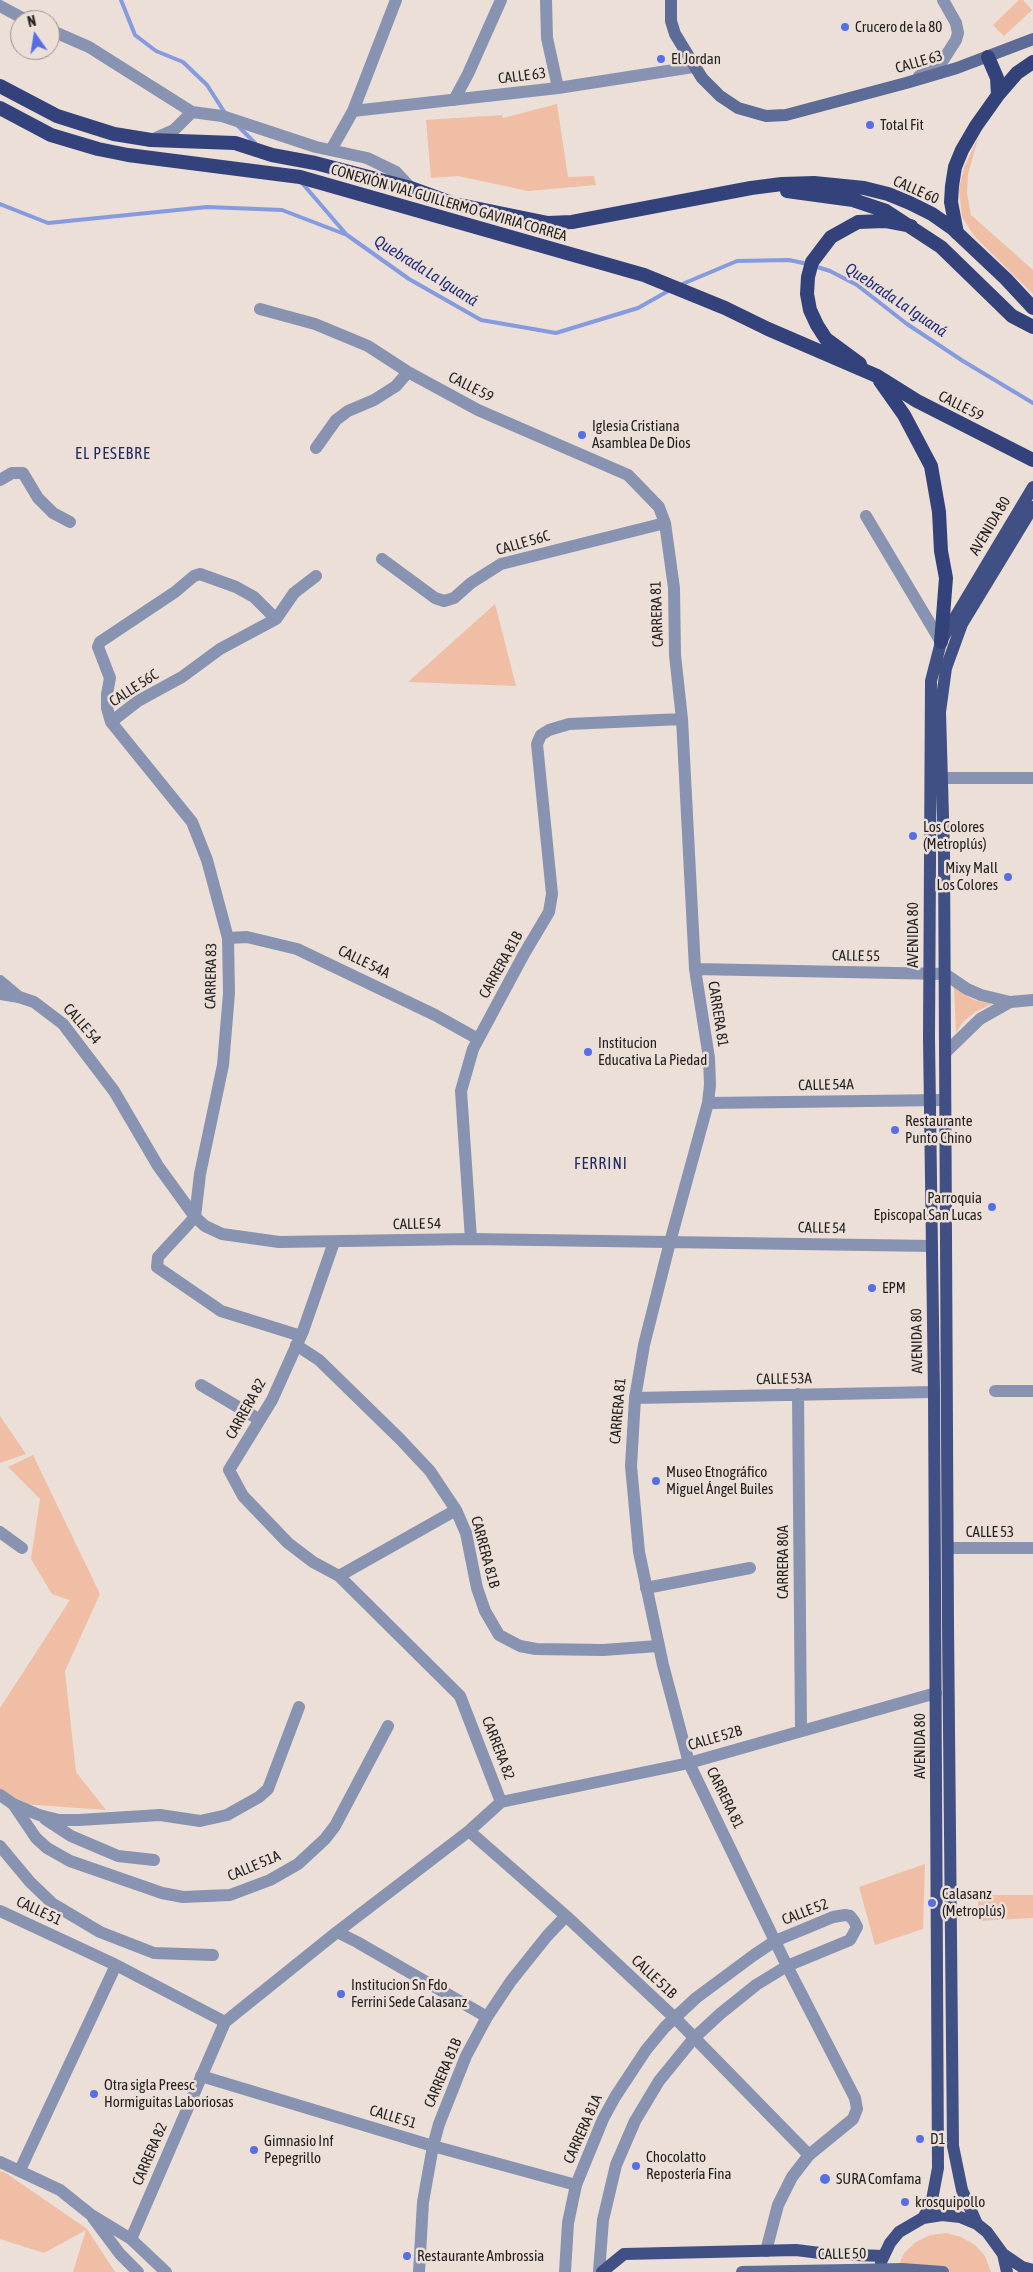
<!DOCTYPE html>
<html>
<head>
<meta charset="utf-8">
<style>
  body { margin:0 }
  #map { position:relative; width:1033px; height:2272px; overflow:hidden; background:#ebdfd8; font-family:"Asap Condensed",sans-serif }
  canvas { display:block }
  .north { position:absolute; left:10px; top:10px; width:50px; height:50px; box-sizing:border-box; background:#ebdfd8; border:1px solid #9b928d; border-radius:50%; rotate:347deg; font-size:14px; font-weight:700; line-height:20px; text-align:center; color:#231f1d }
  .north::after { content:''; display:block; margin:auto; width:18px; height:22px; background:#566fe5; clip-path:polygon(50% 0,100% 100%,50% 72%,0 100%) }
</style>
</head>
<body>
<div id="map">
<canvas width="1033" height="2272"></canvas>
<div class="north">N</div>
</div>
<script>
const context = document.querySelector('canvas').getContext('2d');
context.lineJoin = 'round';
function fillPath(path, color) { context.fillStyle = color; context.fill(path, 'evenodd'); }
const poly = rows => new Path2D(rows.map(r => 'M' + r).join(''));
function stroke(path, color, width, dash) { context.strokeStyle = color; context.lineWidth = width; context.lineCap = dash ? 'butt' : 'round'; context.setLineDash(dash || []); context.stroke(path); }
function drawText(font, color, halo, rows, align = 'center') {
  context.font = font + ' "Asap Condensed",sans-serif'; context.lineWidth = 5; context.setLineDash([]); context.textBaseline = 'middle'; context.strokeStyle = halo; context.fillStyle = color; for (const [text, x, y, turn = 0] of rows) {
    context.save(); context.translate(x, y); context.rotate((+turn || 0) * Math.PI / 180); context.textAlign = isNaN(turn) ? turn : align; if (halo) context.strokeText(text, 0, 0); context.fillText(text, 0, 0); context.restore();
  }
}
const green = poly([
  [1019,0,1023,0,1032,10,1004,36,993,25],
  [557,104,568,177,594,176,596,185,528,191,458,176,431,178,426,120,502,115,503,118],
  [979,135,968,174,967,193,971,215,1033,270,1033,294,975,237,962,217,959,189,964,168],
  [495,604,516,686,408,682],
  [954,987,974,1000,992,1004,975,1012,963,1022,956,1033],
  [0,1416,26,1454,0,1463],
  [33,1455,100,1594,65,1671,76,1772,106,1810,23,1804,0,1791,0,1708,70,1600,52,1594,31,1559,40,1499,8,1467],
  [925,1864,923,1929,875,1945,859,1887],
  [978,1895,1033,1895,1033,1918,978,1921],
  [0,2171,6,2173,87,2229,115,2272,73,2272,86,2230,44,2253,0,2239],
  [946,2233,961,2237,975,2245,985,2256,991,2272,896,2272,904,2253,916,2242,930,2235]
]);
const stream = poly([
  [121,0,135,35,156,51,183,62,207,85,225,113],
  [237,125,255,143],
  [302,183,346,234],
  [0,204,48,223,207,207,282,210,347,235,409,279,481,320,556,333,638,308,670,290],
  [814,266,830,271,857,285,907,324,963,361,1033,403],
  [680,285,737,261,789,260,808,264]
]);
const minor = poly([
  [546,0,547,38,558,88],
  [0,6,26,20],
  [50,30,89,47,192,112],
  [919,76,940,65,956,40,958,33,956,23,943,0],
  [454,100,468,74,501,0],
  [353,111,558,88,693,67],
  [151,140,174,130,192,112,222,116,316,147,367,158,396,172,411,188],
  [331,150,353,111,396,0],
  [260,309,315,324,368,346,408,372,478,410,628,475,659,507,665,523,674,588,675,655,682,719,695,969,709,1058,710,1085,708,1103,670,1242],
  [316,448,336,420,348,411,374,400,396,386,408,372],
  [0,480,12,473,23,473,38,498,53,513,70,522],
  [866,516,941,642],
  [382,559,435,598,444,601,454,598,471,583,501,564,665,523],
  [276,619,254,597,236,587,200,574,194,576,175,592,100,642,98,647,110,678,107,694,107,708,111,722,192,822,207,860,228,938,229,993,223,1065,200,1174,195,1217,158,1257,157,1267,221,1311,301,1336],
  [111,722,138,701,182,677,220,649,276,619,294,593,316,576],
  [941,778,1033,778],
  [228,938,247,937,297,949,435,1015,478,1039],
  [695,969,945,974],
  [0,981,19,997],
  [708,1103,945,1100],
  [471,1239,461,1091,473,1049,524,954,549,912,552,894,537,744,541,735,549,730,569,724,682,719],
  [334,1242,303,1331,272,1400,229,1470,243,1496,288,1543,313,1562,339,1576,460,1696,501,1802],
  [296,1345,319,1360,400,1439,430,1471,456,1510,466,1533,477,1588,485,1611,499,1635,520,1646,536,1649,603,1650,658,1646],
  [201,1385,260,1420],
  [995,1391,1033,1391],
  [798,1394,801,1730],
  [635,1398,934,1392],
  [0,1532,22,1548],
  [339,1576,456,1510],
  [646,1588,750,1568],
  [0,1795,13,1804,36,1838,47,1848,70,1861,162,1893,183,1897,230,1895,270,1880,298,1864,325,1839,335,1826,388,1726],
  [501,1802,689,1763,936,1693],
  [13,1804,39,1815,59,1820,79,1820,160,1815,200,1821,227,1815,259,1797,268,1789,299,1707],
  [45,1819,71,1836,118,1856,154,1860],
  [469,1831,566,1916,678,2021,809,2155],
  [0,1846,30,1882,53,1904,100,1932,154,1953,213,1955],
  [0,1911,116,1965,225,2022],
  [337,1932,357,1942,487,2017],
  [201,2076,433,2146,576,2185],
  [0,2162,60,2190,90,2214,131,2239,166,2272],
  [20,2170,116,1965],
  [93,2218,120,2254,138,2272],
  [131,2239,225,2022,337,1932,469,1831,501,1802],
  [766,2251,778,2205,792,2177,809,2155,853,2119,857,2109,855,2098,787,1966],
  [419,2272,423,2202,433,2146,439,2124,466,2056,487,2017,511,1981,547,1936,566,1916]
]);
const tertiary = poly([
  [945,974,967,989,981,995,1010,1002,1033,1000],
  [0,994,19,997,34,1002,63,1024,114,1091,158,1166,195,1217,205,1226,222,1234,279,1242,471,1239,932,1246],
  [945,1053,980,1019,1010,1002],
  [670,1242,644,1345,635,1398,631,1466,639,1552,663,1665,689,1763,787,1966],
  [948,1548,1033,1548],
  [565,2272,568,2223,576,2185,603,2119,615,2097,646,2050,665,2027,696,1998,754,1955,775,1941,809,1927,833,1917,845,1915,850,1916,854,1921,857,1927,850,1940,787,1966,756,1985,720,2014,694,2038,659,2081,635,2121,616,2165,603,2220,599,2272]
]);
const secondary = poly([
  [671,0,671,21,675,34,702,78,720,96,738,108,766,116,786,115,906,83,957,68,1033,39]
]);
const primary = poly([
  [923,2218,931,2205,938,2168,934,1392,929,1038,931,681,941,642,948,629,1033,487],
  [977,2224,962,2190,953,2146,948,1624,944,852,940,712,946,668,962,624,1033,507],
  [1003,2254,1022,2267,1033,2270],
  [881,2262,890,2243,899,2232,923,2218,942,2215,960,2217,977,2224,987,2232,1003,2254,1007,2272],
  [602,2272,624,2254,796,2250,828,2254,883,2256]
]);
const trunk = poly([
  [988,57,997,78,998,95],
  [0,86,57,116,114,134,151,140,235,143,272,155,315,163,411,188,455,204,548,223,572,222,751,188,782,184,814,183,864,188,888,194,910,203,932,214,952,228,1006,279,1033,308],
  [0,108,51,135,98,149,128,155,300,177,644,275,725,308,768,329,877,376,917,401,1033,460],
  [787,191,853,200,886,211,941,247,1012,316,1033,327],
  [957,233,951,202,952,186,955,167,962,150,976,126,998,95,1017,73,1033,62],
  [860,364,826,339,817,325,810,310,807,294,808,277,812,262,831,237,858,222,885,221,911,226],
  [880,381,904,415,931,466,939,512,941,551,946,578,941,642]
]);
const secondaryBridge = poly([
  [742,2272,902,2269,943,2272]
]);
const markers = [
  [845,27,5,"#566fe5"],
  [661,59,5,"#566fe5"],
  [870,125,5,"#566fe5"],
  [582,435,5,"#566fe5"],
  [913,836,5,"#566fe5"],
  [1008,877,5,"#566fe5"],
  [588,1052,5,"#566fe5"],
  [895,1130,5,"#566fe5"],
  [992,1207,5,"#566fe5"],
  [872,1288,5,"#566fe5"],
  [656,1481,5,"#566fe5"],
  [932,1903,5,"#566fe5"],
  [341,1994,5,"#566fe5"],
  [94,2094,5,"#566fe5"],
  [920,2139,5,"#566fe5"],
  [254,2150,5,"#566fe5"],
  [636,2166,5,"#566fe5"],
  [825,2179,6,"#566fe5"],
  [905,2202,5,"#566fe5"],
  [407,2256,5,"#566fe5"]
];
const poiNames = [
  ["Crucero de la 80",855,27],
  ["El Jordan",671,59],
  ["Total Fit",880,125],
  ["Iglesia Cristiana",592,426],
  ["Asamblea De Dios",592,443],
  ["Los Colores",923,827],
  ["(Metroplús)",923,844],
  ["Mixy Mall",998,868,"right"],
  ["Los Colores",998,885,"right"],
  ["Institucion",598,1043],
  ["Educativa La Piedad",598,1060],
  ["Restaurante",905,1121],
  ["Punto Chino",905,1138],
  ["Parroquia",982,1198,"right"],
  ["Episcopal San Lucas",982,1215,"right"],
  ["EPM",882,1288],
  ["Museo Etnográfico",666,1472],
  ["Miguel Ángel Builes",666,1489],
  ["Calasanz",942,1894],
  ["(Metroplús)",942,1911],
  ["Institucion Sn Fdo",351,1985],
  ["Ferrini Sede Calasanz",351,2002],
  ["Otra sigla Preesc",104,2085],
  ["Hormiguitas Laboriosas",104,2102],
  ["D1",930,2139],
  ["Gimnasio Inf",264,2141],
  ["Pepegrillo",264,2158],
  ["Chocolatto",646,2157],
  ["Repostería Fina",646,2174],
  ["SURA Comfama",836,2179],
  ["krosquipollo",915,2202],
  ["Restaurante Ambrossia",417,2256]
];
const streetNames = [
  ["CALLE 63",919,62,-16],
  ["CALLE 63",522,76,-7],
  ["CALLE 60",916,190,24],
  ["CONEXIÓN VIAL GUILLERMO GAVIRIA CORREA",449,203,16],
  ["CALLE 59",471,387,27],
  ["CALLE 59",961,406,27],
  ["AVENIDA 80",990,526,-59],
  ["CALLE 56C",523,543,-16],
  ["CARRERA 81",657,614,-92],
  ["CALLE 56C",134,688,-33],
  ["AVENIDA 80",913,935,-90],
  ["CALLE 55",856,956,1],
  ["CALLE 54A",364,962,26],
  ["CARRERA 81B",501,965,-61],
  ["CARRERA 83",211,976,-89],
  ["CARRERA 81",718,1014,81],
  ["CALLE 54",82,1024,49],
  ["CALLE 54A",826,1085,-1],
  ["CALLE 54",417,1224,-1],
  ["CALLE 54",822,1228,1],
  ["AVENIDA 80",917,1341,-91],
  ["CALLE 53A",784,1379,-1],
  ["CARRERA 82",246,1409,-61],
  ["CARRERA 81",618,1411,-85],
  ["CALLE 53",990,1532],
  ["CARRERA 81B",485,1552,75],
  ["CARRERA 80A",783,1562,-90],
  ["CALLE 52B",715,1738,-16],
  ["AVENIDA 80",920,1746,-90],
  ["CARRERA 82",498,1748,69],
  ["CARRERA 81",725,1798,64],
  ["CALLE 51A",254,1866,-23],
  ["CALLE 51",39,1911,25],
  ["CALLE 52",805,1912,-21],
  ["CALLE 51B",654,1977,43],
  ["CARRERA 81B",443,2073,-67],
  ["CALLE 51",393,2117,17],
  ["CARRERA 81A",583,2129,-66],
  ["CARRERA 82",150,2154,-67],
  ["CALLE 50",842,2254,-1]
];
const waterNames = [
  ["Quebrada La Iguaná",426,271,32],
  ["Quebrada La Iguaná",896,300,34]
];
const neighbourhoodNames = [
  ["EL PESEBRE",113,454],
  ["FERRINI",601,1164]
];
fillPath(green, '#efbea5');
stroke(stream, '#859adf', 4);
stroke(minor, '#8892b1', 12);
stroke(tertiary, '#8892b1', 12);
stroke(secondary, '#5d6b97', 12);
stroke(primary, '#404f84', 12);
stroke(trunk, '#34427c', 14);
stroke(secondaryBridge, '#5d6b97', 12);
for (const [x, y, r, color] of markers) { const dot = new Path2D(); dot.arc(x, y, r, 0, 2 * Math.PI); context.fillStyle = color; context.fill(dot); stroke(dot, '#ebdfd8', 2); }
drawText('15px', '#231f1d', '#ebdfd8', poiNames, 'left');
drawText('15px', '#231f1d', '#ebdfd8', streetNames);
drawText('italic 16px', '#222d7e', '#ebdfd8', waterNames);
context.letterSpacing = '1px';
drawText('16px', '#1e2961', '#ebdfd8', neighbourhoodNames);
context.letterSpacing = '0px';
</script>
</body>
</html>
